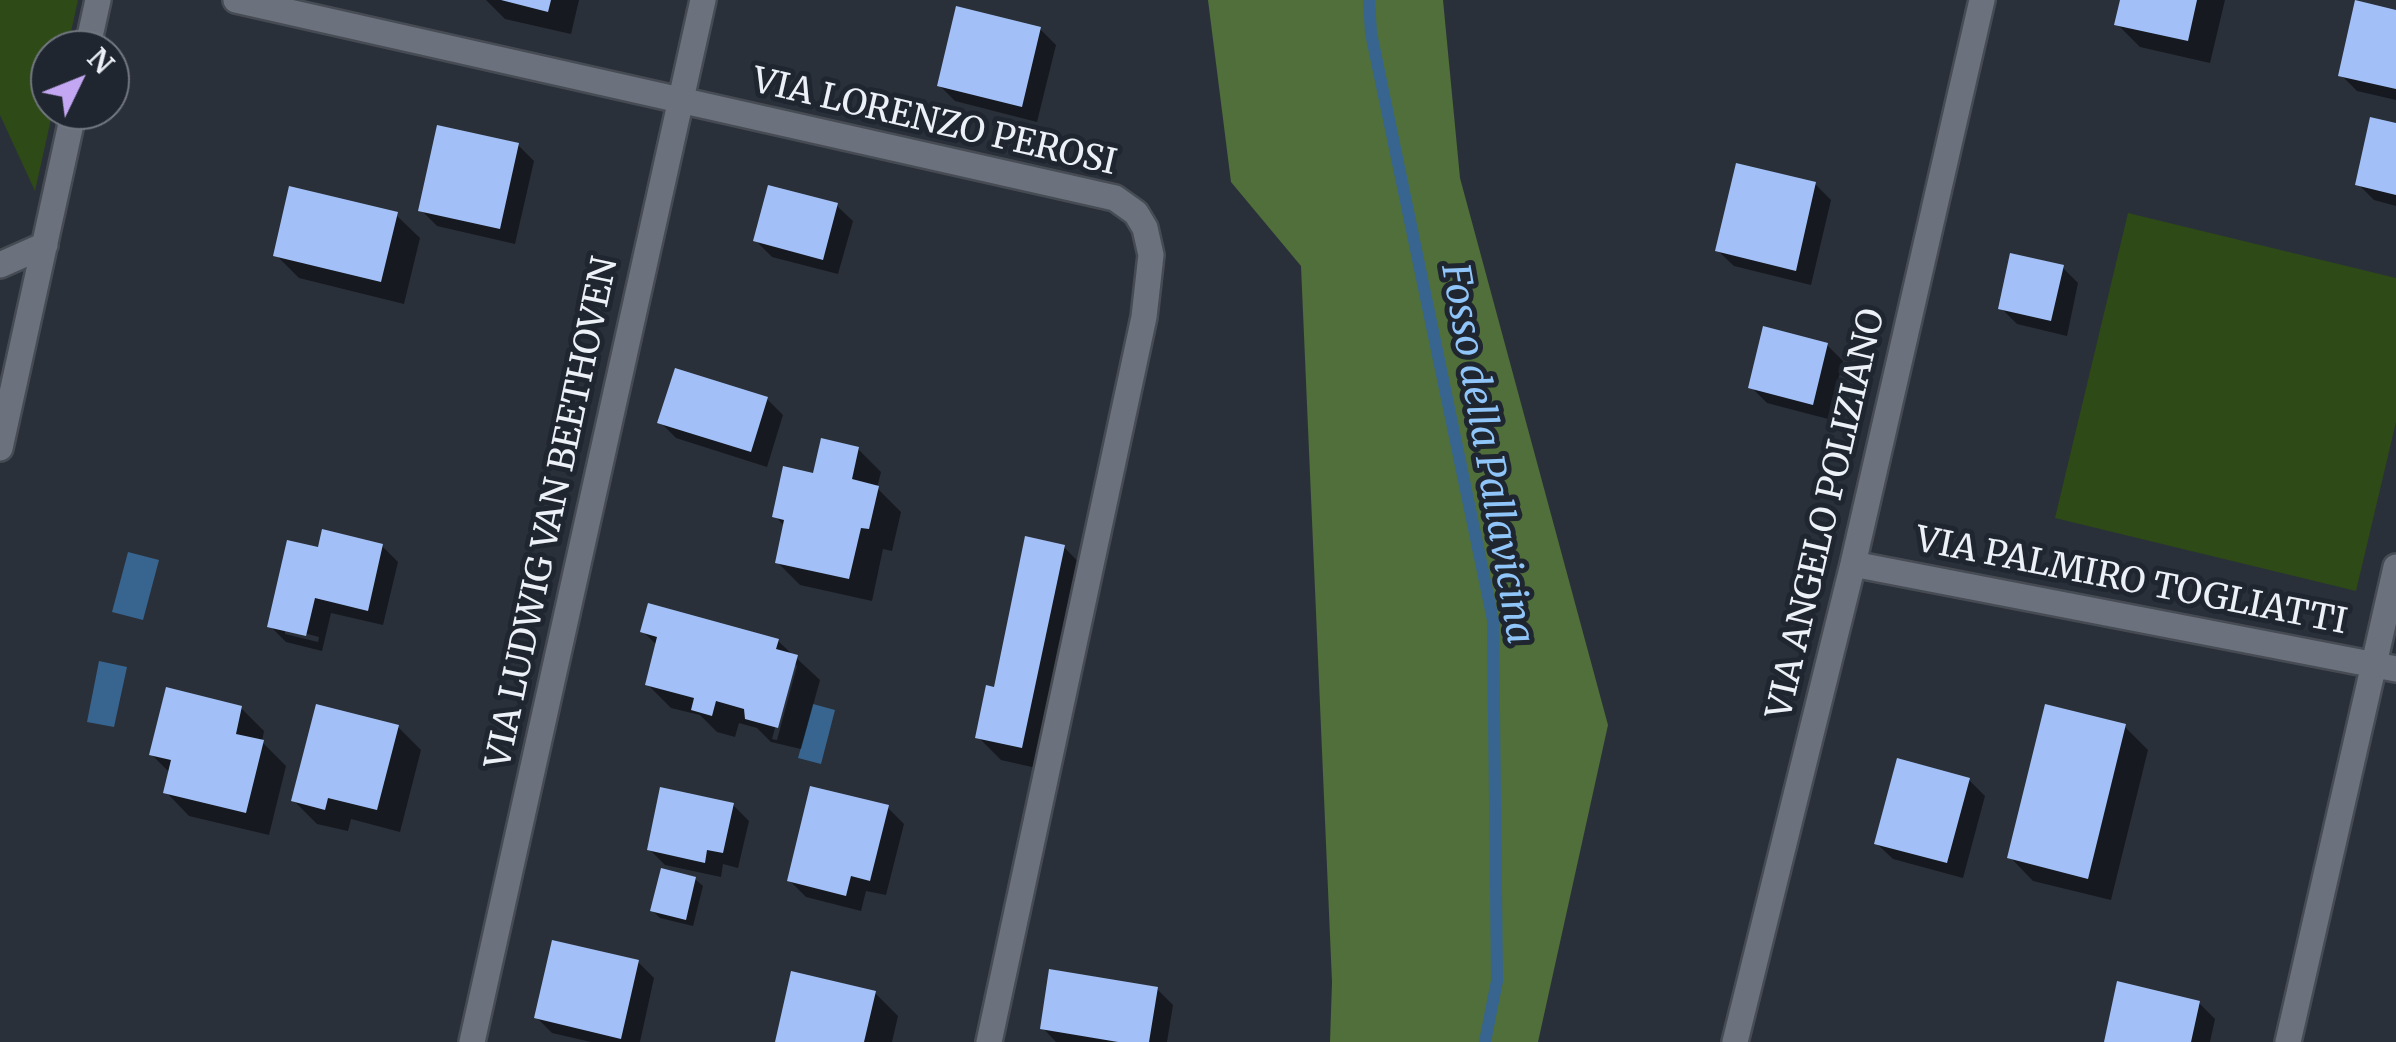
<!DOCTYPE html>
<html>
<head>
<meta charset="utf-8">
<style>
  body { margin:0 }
  #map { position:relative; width:2396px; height:1042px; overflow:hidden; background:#2a303a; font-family:Merriweather,serif }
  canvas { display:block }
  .north { position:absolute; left:30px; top:30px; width:100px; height:100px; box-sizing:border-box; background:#202630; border:2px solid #727780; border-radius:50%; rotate:47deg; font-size:28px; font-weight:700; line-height:40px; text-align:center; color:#ecf0f7 }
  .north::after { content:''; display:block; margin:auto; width:35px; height:45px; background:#c3a7f2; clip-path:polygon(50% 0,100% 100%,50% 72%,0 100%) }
</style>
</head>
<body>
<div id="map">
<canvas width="2396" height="1042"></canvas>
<div class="north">N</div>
</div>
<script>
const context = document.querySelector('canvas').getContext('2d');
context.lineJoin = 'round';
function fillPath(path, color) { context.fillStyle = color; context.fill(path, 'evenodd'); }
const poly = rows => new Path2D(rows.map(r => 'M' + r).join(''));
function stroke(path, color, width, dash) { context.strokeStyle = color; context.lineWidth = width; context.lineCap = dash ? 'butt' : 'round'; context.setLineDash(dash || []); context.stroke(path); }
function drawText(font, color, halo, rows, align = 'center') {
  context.font = font + ' Merriweather,serif'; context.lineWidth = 10; context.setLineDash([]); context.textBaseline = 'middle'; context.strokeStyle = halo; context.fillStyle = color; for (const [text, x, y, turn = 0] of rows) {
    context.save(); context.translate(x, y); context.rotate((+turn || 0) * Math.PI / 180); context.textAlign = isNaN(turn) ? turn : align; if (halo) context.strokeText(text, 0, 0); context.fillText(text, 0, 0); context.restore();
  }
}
const green = poly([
  [0,0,78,0,67,50,50,50,50,110,53,110,35,191,0,115],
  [2128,213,2396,278,2396,422,2356,591,2055,518]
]);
const forest = poly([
  [1208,0,1443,0,1460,178,1608,725,1538,1042,1330,1042,1332,982,1301,266,1231,182]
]);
const water = poly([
  [128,552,159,560,143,620,112,612],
  [99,661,127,667,114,727,87,722],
  [813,704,835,710,821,764,798,758]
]);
const shadow = poly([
  [486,0,579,0,571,34,505,19],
  [2122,0,2225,0,2210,63,2140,47,2117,24],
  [2396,13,2396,100,2357,91,2341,75],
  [1040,29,1056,45,1037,122,955,101,939,85],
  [2396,126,2396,206,2374,200,2358,184],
  [518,145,534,161,515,244,437,226,421,210],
  [1815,184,1831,200,1811,285,1734,266,1718,251],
  [837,206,853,221,838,274,772,257,756,241],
  [396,215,420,238,404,304,299,278,276,255],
  [2062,267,2078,283,2067,336,2017,324,2001,308],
  [1827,345,1843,361,1828,419,1767,403,1751,387],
  [767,399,783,415,767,467,676,438,660,422],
  [858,449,881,472,877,488,901,512,892,551,883,549,872,601,800,585,777,562,785,527,775,516,814,476],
  [382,546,398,562,383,625,331,613,322,651,286,642,270,626,320,550],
  [285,628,319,637,318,642,285,634],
  [1064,547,1087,571,1045,770,1001,760,978,737,996,690],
  [643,632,778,641,820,680,801,749,771,742,757,728,739,723,735,737,717,732,700,715,671,708,648,685,658,646],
  [793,662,797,666,777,740,772,739],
  [241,708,264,731,262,742,286,766,269,835,189,816,166,792,170,773,152,755],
  [398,727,421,750,400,832,351,819,348,831,317,824,294,801],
  [2125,727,2148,750,2111,900,2033,881,2010,857],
  [1969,780,1985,796,1963,878,1893,859,1877,844],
  [733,805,749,821,738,868,723,864,721,877,665,865,649,849],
  [888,808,904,824,886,895,866,891,861,911,806,897,790,881],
  [695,879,703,886,693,926,660,918,653,911],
  [638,962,654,978,640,1042,591,1042,552,1033,536,1017],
  [1157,989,1173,1005,1167,1042,1056,1042,1043,1028],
  [875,993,898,1016,892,1042,777,1042],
  [2199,1003,2215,1019,2210,1042,2106,1042]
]);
const stream = poly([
  [1369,0,1371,33,1493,620,1497,981,1485,1042]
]);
const building = poly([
  [501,0,551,0,548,12],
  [2120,0,2197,0,2188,41,2114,25],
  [2355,0,2396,10,2396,89,2338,76],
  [956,6,1041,27,1022,107,937,86],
  [2370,117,2396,123,2396,195,2355,185],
  [437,125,519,143,500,229,418,211],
  [1736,163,1816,182,1796,271,1715,251],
  [768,185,838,203,823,260,753,241],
  [289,186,398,212,381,282,273,256],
  [2010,253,2064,265,2051,321,1998,309],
  [1763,326,1828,343,1813,405,1748,388],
  [675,368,768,397,751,452,657,423],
  [821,438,859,447,852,479,879,486,869,529,861,528,849,579,775,563,784,520,772,517,783,466,813,473],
  [322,529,383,544,368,611,315,598,306,636,267,627,287,540,318,547],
  [1025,536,1065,545,1022,748,975,738,986,685,994,687],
  [648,603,779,639,776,649,798,655,778,728,745,719,744,709,716,701,712,716,691,710,694,698,645,685,657,637,640,632],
  [166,687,242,706,236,734,264,740,246,813,163,793,171,760,149,755],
  [316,704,399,725,377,810,328,798,325,810,291,801],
  [2045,704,2126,724,2088,879,2007,858],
  [1897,758,1970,778,1947,863,1874,844],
  [810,786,889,805,870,881,851,876,846,896,787,881],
  [660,787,734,803,723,853,707,850,705,863,647,850],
  [661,868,696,877,686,920,650,911],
  [552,940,639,960,621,1039,534,1018],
  [1049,969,1158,987,1149,1042,1118,1042,1040,1029],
  [791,971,876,991,864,1042,775,1042],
  [2117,981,2200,1001,2191,1042,2104,1042]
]);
const minor = poly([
  [236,0,1115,198,1136,213,1145,228,1151,255,1144,317,989,1042],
  [87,50,98,0],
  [0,265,45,245],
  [0,448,74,110],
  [1853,564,2396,669],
  [472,1042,703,0],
  [1735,1042,1853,564,1982,0],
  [2288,1042,2396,567]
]);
const streetNames = [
  ["VIA LORENZO PEROSI",934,123,13],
  ["VIA LUDWIG VAN BEETHOVEN",553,513,-78],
  ["VIA ANGELO POLIZIANO",1827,514,-77],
  ["VIA PALMIRO TOGLIATTI",2131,582,11]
];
const waterNames = [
  ["Fosso della Pallavicina",1486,454,80]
];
fillPath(green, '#2d4a17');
fillPath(forest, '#506f3b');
fillPath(water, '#37658f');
fillPath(shadow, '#0007');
stroke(stream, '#37658f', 12);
fillPath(building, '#a2c0f7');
stroke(minor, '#474c54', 30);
stroke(minor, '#6b727e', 25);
drawText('35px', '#ecf0f7', '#202630', streetNames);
drawText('italic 38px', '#8fc5f8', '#202630', waterNames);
</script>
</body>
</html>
